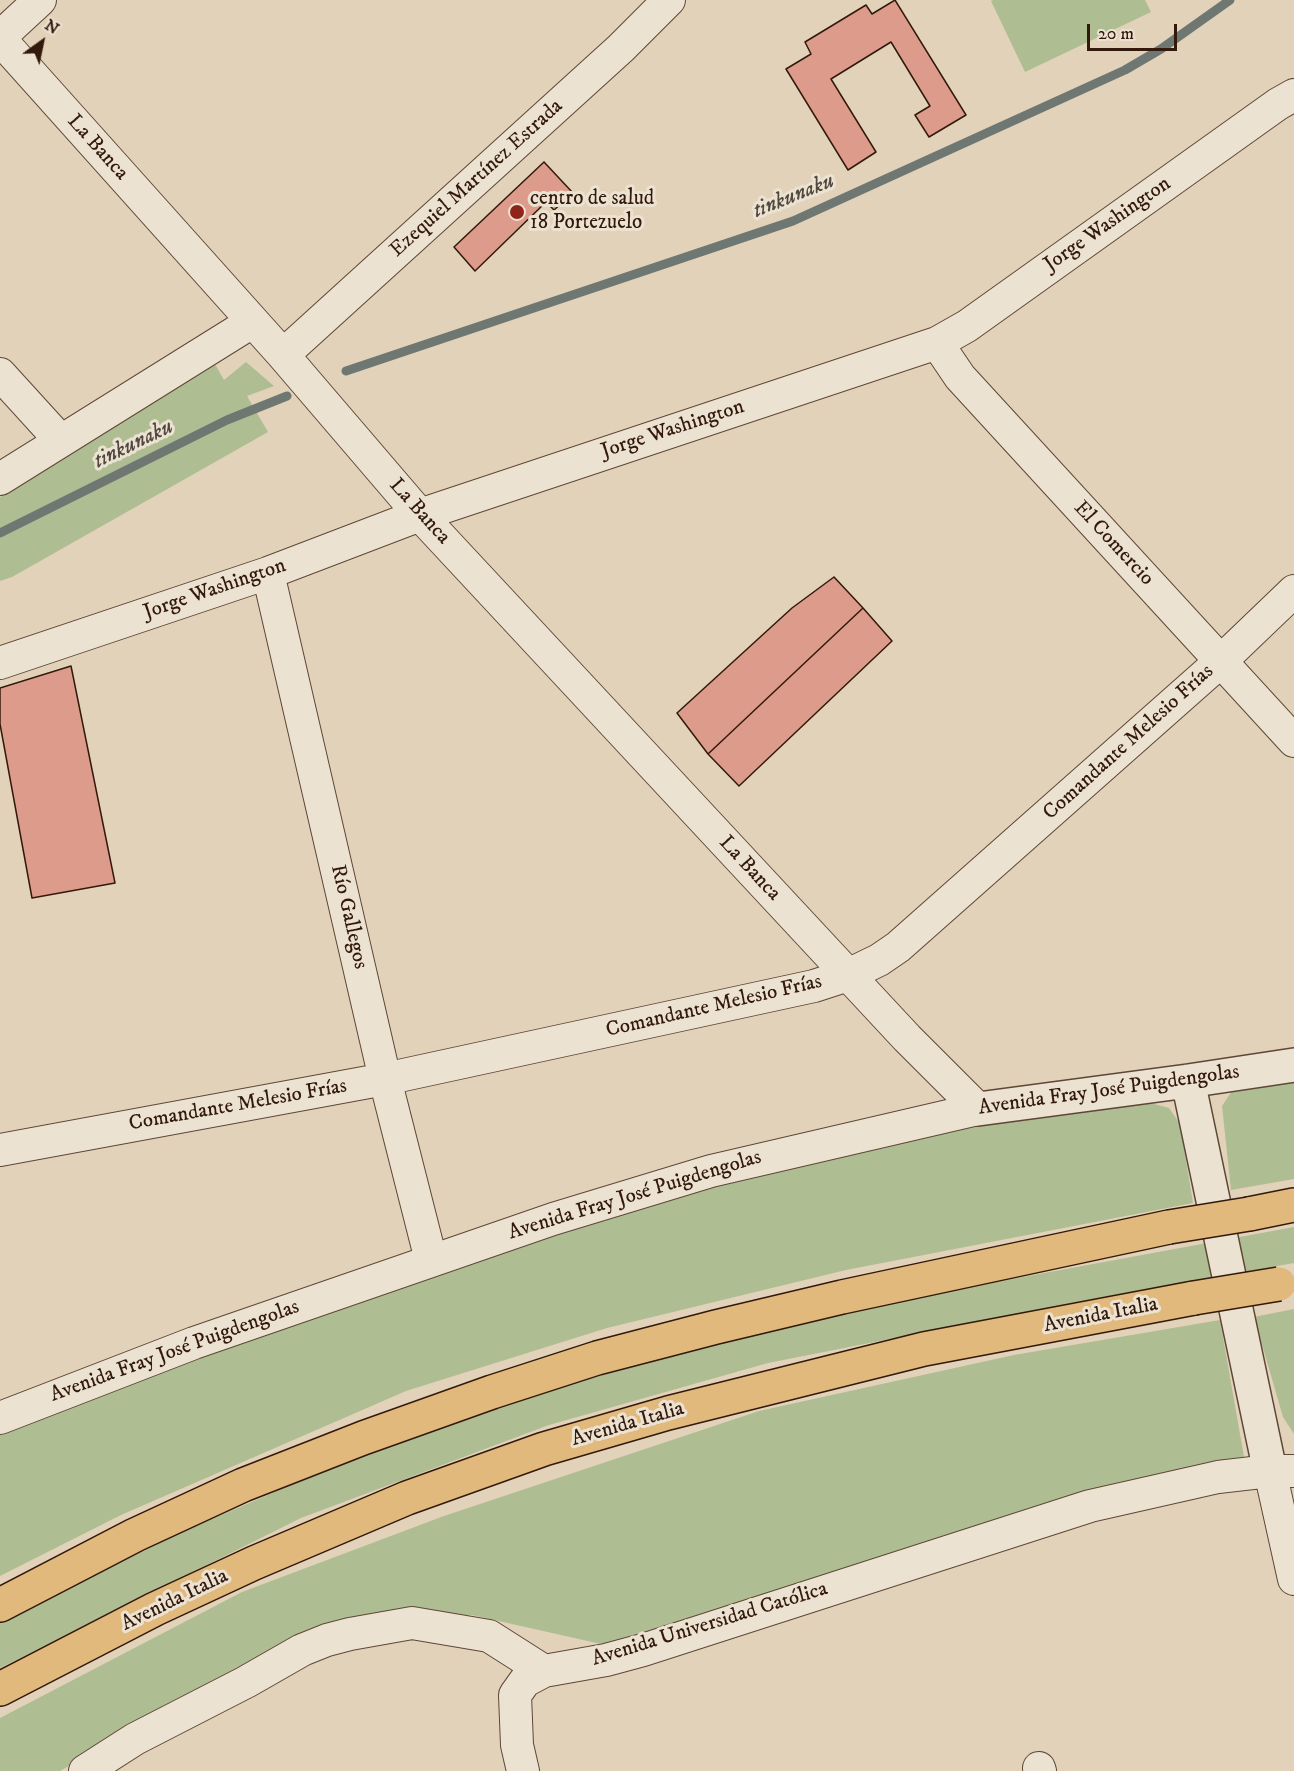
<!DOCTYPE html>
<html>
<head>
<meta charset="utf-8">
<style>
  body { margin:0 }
  #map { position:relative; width:1294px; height:1771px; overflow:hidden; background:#e2d2b9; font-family:"IM FELL DW Pica",serif }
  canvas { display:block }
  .north { position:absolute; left:12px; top:12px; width:60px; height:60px; -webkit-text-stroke:4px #ece2d2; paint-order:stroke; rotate:33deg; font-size:16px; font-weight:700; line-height:24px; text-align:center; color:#32190b }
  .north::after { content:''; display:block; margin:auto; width:21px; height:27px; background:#32190b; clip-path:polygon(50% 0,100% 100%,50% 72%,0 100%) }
  .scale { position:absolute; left:1087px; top:24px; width:90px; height:27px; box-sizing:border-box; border:3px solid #32190b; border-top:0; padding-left:8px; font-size:18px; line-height:21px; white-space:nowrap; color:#32190b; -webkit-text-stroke:4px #ece2d2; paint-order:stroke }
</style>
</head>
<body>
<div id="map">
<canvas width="1294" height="1771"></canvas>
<div class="north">N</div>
<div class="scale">20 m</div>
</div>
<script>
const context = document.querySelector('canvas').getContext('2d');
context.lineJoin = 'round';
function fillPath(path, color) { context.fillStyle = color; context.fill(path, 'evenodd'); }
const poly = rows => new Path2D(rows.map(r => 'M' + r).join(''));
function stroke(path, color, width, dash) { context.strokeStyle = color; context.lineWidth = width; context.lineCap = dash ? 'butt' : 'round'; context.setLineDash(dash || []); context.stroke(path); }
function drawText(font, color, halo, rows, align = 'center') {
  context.font = font + ' "IM FELL DW Pica",serif'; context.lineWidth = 6; context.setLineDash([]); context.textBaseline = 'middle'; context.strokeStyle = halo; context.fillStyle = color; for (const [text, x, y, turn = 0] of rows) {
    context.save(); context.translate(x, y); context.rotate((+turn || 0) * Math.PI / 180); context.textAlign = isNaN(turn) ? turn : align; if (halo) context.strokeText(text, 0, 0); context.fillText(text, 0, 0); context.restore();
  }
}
const green = poly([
  [993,0,1145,0,1151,12,1025,72,991,1],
  [212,359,224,380,246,362,274,386,247,396,268,432,12,577,0,581,0,497],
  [1294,1082,1294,1179,1231,1190,1222,1106,1232,1091],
  [1147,1102,1169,1108,1180,1124,1193,1203,846,1270,607,1328,406,1391,121,1515,0,1576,0,1427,340,1306,726,1177,893,1136],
  [1294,1227,1294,1263,1093,1299,768,1363,549,1425,301,1518,0,1668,0,1622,180,1533,365,1453,556,1384,865,1306],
  [1294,1309,1294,1434,1283,1417,1254,1317],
  [1220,1320,1244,1457,1045,1507,610,1646,472,1615,358,1619,220,1680,60,1771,0,1771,0,1718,242,1592,444,1516,759,1411,1014,1355]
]);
const stream = poly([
  [346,371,793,221,1125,70,1161,49,1230,0],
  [0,533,227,420,287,396]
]);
const building = poly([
  [895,0,966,115,929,137,915,115,930,106,891,42,831,79,876,152,848,170,786,69,811,54,805,42,866,5,872,14,895,0],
  [544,162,573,193,554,210,546,202,475,271,454,247,544,162],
  [834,577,863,608,708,754,677,713,792,608,834,577],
  [863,608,892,641,739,786,708,754,863,608],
  [71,666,115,883,32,898,0,724,0,688,71,666]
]);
const minor = poly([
  [0,37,40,0],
  [0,39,283,355,420,515,907,1038,978,1109],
  [937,343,960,377,1294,741],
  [283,355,621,48,669,0],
  [0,374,61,441],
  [0,479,252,322],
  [268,573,385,1079,431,1260],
  [0,663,268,573,420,515,937,343,967,326,1278,104,1294,95],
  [0,1150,385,1079,814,986,848,975,879,960,898,947,1221,661,1294,591],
  [0,1418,194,1343,553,1219,711,1171,978,1109],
  [1270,1471,1294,1579],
  [1039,1768,1040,1771],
  [85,1771,135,1739,246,1682,302,1650,327,1640,350,1634,412,1623,489,1636,544,1671,606,1660,643,1650,1090,1506,1218,1477,1270,1471,1294,1471],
  [523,1771,517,1745,515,1695,525,1681,544,1671]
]);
const tertiary = poly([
  [1188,1081,1270,1471],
  [978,1109,1188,1081,1294,1065]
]);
const primary = poly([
  [1249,1214,1294,1205],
  [0,1605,135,1535,243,1485,363,1438,492,1392,597,1358,716,1327,842,1297,1169,1227],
  [0,1689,155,1609,254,1563,407,1498,544,1449,668,1413,924,1349,1194,1298]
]);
const primaryBridge = poly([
  [1169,1227,1249,1214],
  [1194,1298,1279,1284]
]);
const markers = [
  [517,212,8,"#8f2418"]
];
const streetNames = [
  ["La Banca",97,148,48],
  ["Ezequiel Martínez Estrada",477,179,-42],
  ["Jorge Washington",1108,225,-35],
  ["Jorge Washington",673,430,-18],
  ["La Banca",419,512,48],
  ["El Comercio",1113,544,47],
  ["Jorge Washington",215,590,-19],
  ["Comandante Melesio Frías",1129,743,-42],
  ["La Banca",749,869,47],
  ["Río Gallegos",348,917,77],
  ["Comandante Melesio Frías",714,1007,-13],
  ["Avenida Fray José Puigdengolas",1109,1091,-8],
  ["Comandante Melesio Frías",238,1106,-10],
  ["Avenida Fray José Puigdengolas",635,1196,-17],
  ["Avenida Italia",1101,1316,-11],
  ["Avenida Fray José Puigdengolas",175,1352,-20],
  ["Avenida Italia",628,1425,-16],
  ["Avenida Italia",175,1601,-26],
  ["Avenida Universidad Católica",710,1625,-17]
];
const poiNames = [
  ["centro de salud",530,200],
  ["18 Portezuelo",530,224]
];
const waterNames = [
  ["tinkunaku",794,197,-22],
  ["tinkunaku",134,445,-26]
];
fillPath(green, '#afbd92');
stroke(stream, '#6f7773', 9);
fillPath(building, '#dd9c8b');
stroke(building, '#32190b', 1.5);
stroke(minor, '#5e4736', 34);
stroke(tertiary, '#5e4736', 36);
stroke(primary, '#32190b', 36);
stroke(minor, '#ece2d2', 32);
stroke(tertiary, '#ece2d2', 33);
stroke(primary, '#e1b97c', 33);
stroke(primaryBridge, '#32190b', 36, []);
stroke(primaryBridge, '#e1b97c', 33);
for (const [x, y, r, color] of markers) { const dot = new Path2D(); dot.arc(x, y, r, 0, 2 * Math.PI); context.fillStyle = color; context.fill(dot); stroke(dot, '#ece2d2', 2); }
drawText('21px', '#32190b', '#ece2d2', streetNames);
drawText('21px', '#32190b', '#ece2d2', poiNames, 'left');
drawText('italic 22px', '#51483f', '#ece2d2', waterNames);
</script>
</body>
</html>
